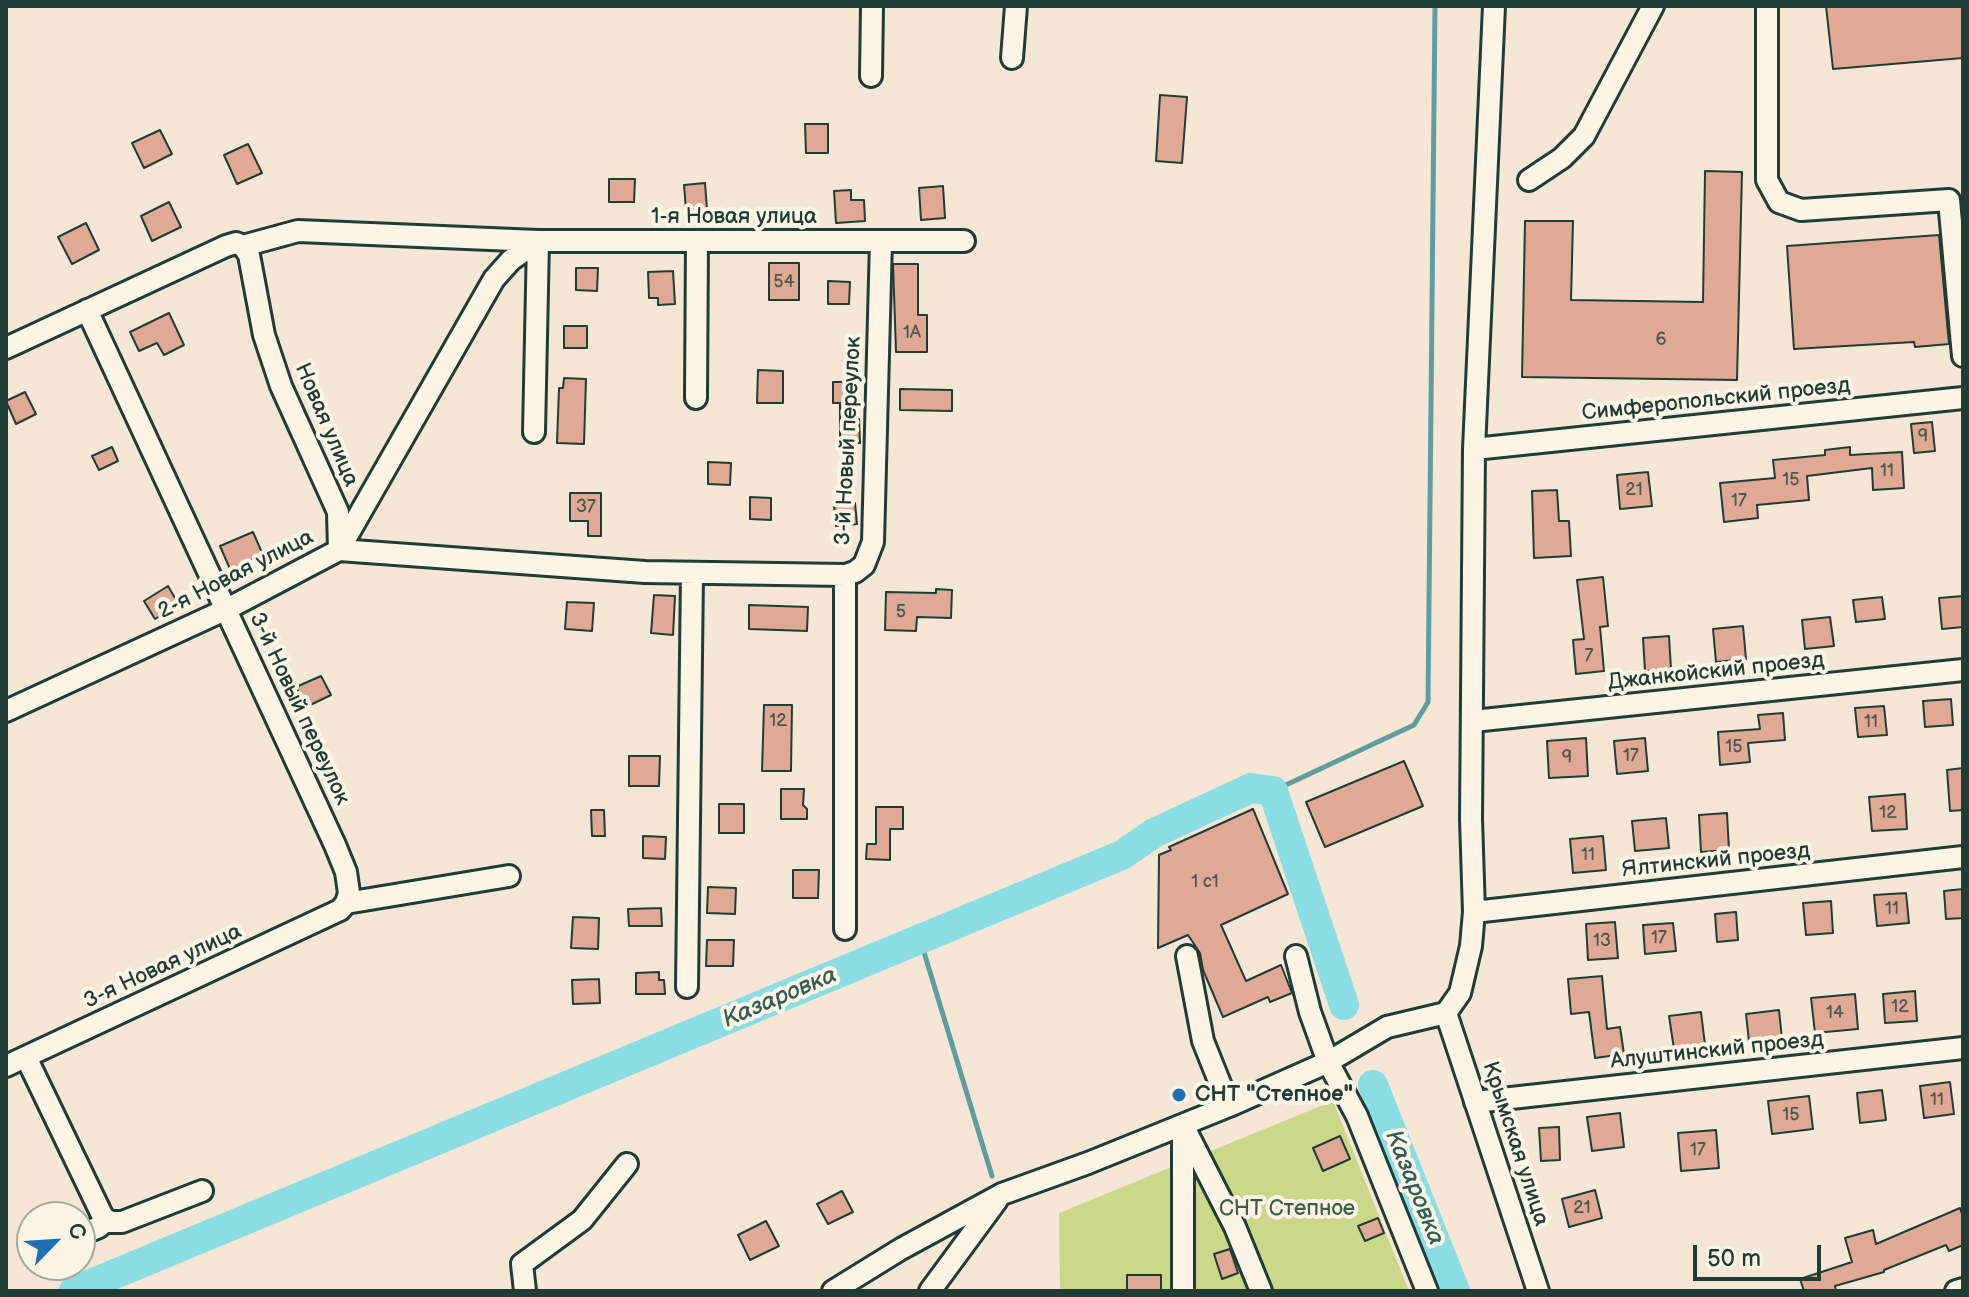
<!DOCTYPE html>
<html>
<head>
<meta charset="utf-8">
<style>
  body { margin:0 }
  #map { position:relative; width:1969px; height:1297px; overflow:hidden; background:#f6e6d5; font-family:"Balsamiq Sans",sans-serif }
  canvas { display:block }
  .frame { position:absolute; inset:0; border:8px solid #1f3d34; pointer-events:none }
  .north { position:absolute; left:16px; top:1201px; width:80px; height:80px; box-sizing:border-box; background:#fcf5e5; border:2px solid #a4ab9e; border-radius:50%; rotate:65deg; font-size:22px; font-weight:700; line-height:32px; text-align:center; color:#1f3d34 }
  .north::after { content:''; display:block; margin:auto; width:28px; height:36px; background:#1f6fb2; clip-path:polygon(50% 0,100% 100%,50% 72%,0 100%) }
  .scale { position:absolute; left:1693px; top:1245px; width:128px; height:36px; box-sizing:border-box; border:4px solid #1f3d34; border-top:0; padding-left:10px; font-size:24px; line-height:28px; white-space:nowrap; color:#1f3d34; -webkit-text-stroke:6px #fcf5e5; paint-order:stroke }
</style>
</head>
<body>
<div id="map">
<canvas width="1969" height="1297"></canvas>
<div class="frame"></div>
<div class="north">С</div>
<div class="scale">50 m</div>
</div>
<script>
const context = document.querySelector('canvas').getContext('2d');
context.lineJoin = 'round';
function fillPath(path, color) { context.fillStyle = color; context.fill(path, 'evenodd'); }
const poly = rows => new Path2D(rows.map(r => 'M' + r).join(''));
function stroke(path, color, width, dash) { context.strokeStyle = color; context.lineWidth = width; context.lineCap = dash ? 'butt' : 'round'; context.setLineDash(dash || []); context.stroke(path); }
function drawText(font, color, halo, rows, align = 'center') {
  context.font = font + ' "Balsamiq Sans",sans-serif'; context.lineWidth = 8; context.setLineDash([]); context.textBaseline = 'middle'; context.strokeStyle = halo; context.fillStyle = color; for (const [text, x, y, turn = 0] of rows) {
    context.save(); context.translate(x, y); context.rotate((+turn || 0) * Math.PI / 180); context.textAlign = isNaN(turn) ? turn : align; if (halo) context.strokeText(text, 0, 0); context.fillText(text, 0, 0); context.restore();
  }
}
const green = poly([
  [1333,1101,1409,1291,1060,1291,1059,1213]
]);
const stream = poly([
  [1273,791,1414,725,1428,702,1435,6],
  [920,939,992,1176]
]);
const river = poly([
  [1373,1085,1455,1291],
  [74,1291,1122,855,1154,833,1251,788,1273,791,1344,1005]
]);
const building = poly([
  [1826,6,1963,6,1963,58,1833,69,1826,6],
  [1160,95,1187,97,1182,163,1156,161,1160,95],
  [805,124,828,124,828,153,806,153,805,124],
  [160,130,172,154,144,168,132,143,160,130],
  [248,144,262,173,237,184,224,155,248,144],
  [1705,171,1742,172,1737,380,1522,377,1525,221,1573,221,1571,300,1703,302,1705,171],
  [609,179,635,179,634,202,609,202,609,179],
  [705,183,707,209,686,210,684,185,705,183],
  [943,186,945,218,921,220,919,188,943,186],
  [851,190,851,200,864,200,865,221,836,223,834,191,851,190],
  [169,202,181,227,152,241,141,216,169,202],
  [86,223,99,250,72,264,58,237,86,223],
  [1939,235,1949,344,1915,347,1914,342,1794,349,1787,246,1939,235],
  [769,263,799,263,799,300,769,300,769,263],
  [893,264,918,264,918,315,927,315,927,352,896,352,893,264],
  [576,268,598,268,597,291,576,290,576,268],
  [673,271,675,304,658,305,658,298,649,298,648,272,673,271],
  [828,281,850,282,849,304,828,304,828,281],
  [169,313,184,345,164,355,157,343,139,351,130,332,169,313],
  [564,326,587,326,587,348,564,348,564,326],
  [758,370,783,371,783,403,757,403,758,370],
  [564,378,586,379,584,444,557,443,559,388,563,388,564,378],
  [833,382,855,382,854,419,859,419,860,443,840,443,840,403,833,403,833,382],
  [900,389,952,390,952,411,900,410,900,389],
  [25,392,36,414,16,424,6,401,25,392],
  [1932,422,1935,451,1914,453,1911,424,1932,422],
  [112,447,118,461,99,470,92,456,112,447],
  [1850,447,1850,455,1902,452,1904,488,1873,490,1872,468,1807,476,1809,500,1757,505,1758,518,1724,522,1720,483,1775,478,1773,460,1825,455,1825,450,1850,447],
  [708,462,731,463,730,485,708,484,708,462],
  [1648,472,1652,506,1620,509,1617,475,1648,472],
  [1557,490,1559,521,1569,521,1571,556,1534,558,1532,491,1557,490],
  [570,493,601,493,601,536,588,536,588,521,570,521,570,493],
  [750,497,771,498,771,520,750,519,750,497],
  [855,503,857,524,836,526,834,505,855,503],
  [253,532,263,555,230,569,220,546,253,532],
  [1603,577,1608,626,1600,627,1604,671,1576,674,1573,640,1584,639,1577,580,1603,577],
  [168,586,179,605,155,619,144,601,168,586],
  [936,589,952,590,951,618,917,617,916,631,885,630,886,592,936,593,936,589],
  [654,595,675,596,673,635,651,633,654,595],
  [1963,596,1963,627,1942,629,1939,598,1963,596],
  [1882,597,1885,619,1856,622,1853,600,1882,597],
  [567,602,594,603,592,631,565,629,567,602],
  [749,605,808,607,807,631,749,629,749,605],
  [1830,617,1834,646,1805,649,1802,620,1830,617],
  [1743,626,1746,659,1716,662,1713,629,1743,626],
  [1669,636,1671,669,1645,671,1643,638,1669,636],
  [321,676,331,695,306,707,296,687,321,676],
  [1951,699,1953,725,1925,727,1923,701,1951,699],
  [764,705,792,705,791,771,762,771,764,705],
  [1884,706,1887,735,1858,737,1855,708,1884,706],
  [1783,713,1785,740,1748,743,1750,762,1720,765,1718,732,1760,729,1758,715,1783,713],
  [1586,738,1588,776,1549,778,1547,741,1586,738],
  [1645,738,1648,771,1617,774,1614,741,1645,738],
  [629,756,660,756,659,786,629,786,629,756],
  [1404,761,1423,806,1325,847,1306,802,1404,761],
  [1963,768,1963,810,1950,811,1947,770,1963,768],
  [781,789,804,789,803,805,807,809,807,819,781,819,781,789],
  [1905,794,1907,829,1872,831,1869,797,1905,794],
  [719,804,744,804,744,833,719,833,719,804],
  [876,807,903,807,903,829,890,829,890,860,866,859,867,844,876,844,876,807],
  [1253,809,1288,894,1221,925,1246,981,1281,965,1292,993,1270,1002,1268,997,1223,1017,1203,970,1200,953,1188,935,1158,948,1159,855,1171,850,1169,847,1253,809],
  [591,810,604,810,605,836,592,836,591,810],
  [1727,813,1729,850,1701,852,1699,815,1727,813],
  [1666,818,1669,848,1635,851,1632,821,1666,818],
  [643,836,666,837,665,859,643,858,643,836],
  [1603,836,1606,870,1573,873,1570,839,1603,836],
  [793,870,819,870,818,898,793,898,793,870],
  [708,887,736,888,735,914,707,913,708,887],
  [1963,889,1963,918,1946,919,1944,891,1963,889],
  [1906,893,1909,923,1877,926,1874,895,1906,893],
  [1831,901,1833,933,1806,935,1803,903,1831,901],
  [661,908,662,926,629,926,628,909,661,908],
  [1736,912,1738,940,1717,942,1715,914,1736,912],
  [573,917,599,918,598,949,571,948,573,917],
  [1615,922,1618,958,1588,960,1586,924,1615,922],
  [1673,923,1676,951,1645,954,1643,925,1673,923],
  [707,940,734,940,733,966,706,966,707,940],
  [659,972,659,980,664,980,665,994,636,994,636,973,659,972],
  [1602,976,1607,1029,1620,1027,1624,1054,1595,1058,1589,1012,1571,1014,1568,979,1602,976],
  [599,979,600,1003,573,1004,572,980,599,979],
  [1915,991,1917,1021,1885,1023,1883,994,1915,991],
  [1855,994,1858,1029,1815,1033,1811,998,1855,994],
  [1779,1010,1782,1039,1749,1042,1746,1014,1779,1010],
  [1701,1012,1705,1045,1674,1049,1669,1016,1701,1012],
  [1950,1082,1954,1114,1924,1118,1920,1086,1950,1082],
  [1882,1090,1886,1120,1860,1123,1857,1093,1882,1090],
  [1809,1096,1813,1129,1772,1134,1768,1101,1809,1096],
  [1620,1113,1624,1147,1592,1151,1587,1117,1620,1113],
  [1559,1127,1560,1160,1541,1161,1539,1128,1559,1127],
  [1716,1130,1719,1168,1681,1171,1678,1133,1716,1130],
  [1340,1136,1350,1159,1323,1171,1313,1148,1340,1136],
  [1595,1190,1602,1218,1569,1227,1562,1199,1595,1190],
  [842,1191,853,1212,828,1224,817,1204,842,1191],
  [1960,1208,1963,1217,1963,1245,1949,1251,1946,1245,1884,1270,1884,1272,1835,1286,1836,1291,1804,1291,1800,1279,1852,1262,1845,1238,1873,1230,1876,1244,1960,1208],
  [1378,1218,1384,1233,1365,1241,1358,1226,1378,1218],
  [766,1221,779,1246,750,1260,738,1235,766,1221],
  [1230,1249,1238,1273,1222,1279,1214,1254,1230,1249],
  [1127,1275,1161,1275,1161,1291,1127,1291,1127,1275]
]);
const minor = poly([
  [1767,6,1767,180,1779,202,1801,210,1949,200,1963,356],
  [1012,58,1016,6],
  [871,76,872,6],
  [1529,180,1562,158,1584,136,1653,6],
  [243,246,298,231,538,241,534,432],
  [6,348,226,246,236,243,243,246,249,255,264,335,281,386,338,512,339,550,494,279,511,260,538,241,964,241],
  [696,398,697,241],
  [1474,449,1963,398],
  [845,575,845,929],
  [6,711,227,609,339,550,645,572,845,575,855,572,864,565,873,542,881,241],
  [1473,721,1963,670],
  [346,903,509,876],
  [1474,912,1963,857],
  [1187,956,1203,1041,1229,1106],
  [1296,956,1310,1012,1328,1062,1357,1116,1427,1291],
  [687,987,692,573],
  [1446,1013,1538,1291],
  [26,1057,103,1217,110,1222,122,1222,202,1191],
  [6,1066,340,910,346,903,349,893,346,872,335,845,87,310],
  [1475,1102,1963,1048],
  [1183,1125,1235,1227,1261,1291],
  [1183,1129,1183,1291],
  [80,1235,99,1227,103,1223,103,1217],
  [525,1291,522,1264,582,1220,627,1164],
  [833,1291,901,1249,1002,1194,1088,1163,1229,1106,1328,1062,1387,1027,1446,1013,1460,993,1471,946,1474,912,1471,819,1474,449,1494,6],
  [930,1291,997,1200],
  [1956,1291,1963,1289]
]);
const markers = [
  [1179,1095,8,"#1f6fb2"]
];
const numberNames = [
  ["54",784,282],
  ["1А",912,333],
  ["6",1661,340],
  ["9",1923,437],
  ["11",1887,471],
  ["15",1791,480],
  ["21",1634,490],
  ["17",1739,501],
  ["37",586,507],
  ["5",901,612],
  ["7",1589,656],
  ["12",778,721],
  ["11",1871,722],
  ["15",1734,747],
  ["17",1631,756],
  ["9",1567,758],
  ["12",1888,813],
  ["11",1588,855],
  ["1 с1",1205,882],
  ["11",1892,909],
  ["17",1659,938],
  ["13",1602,941],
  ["12",1900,1007],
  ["14",1835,1013],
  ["11",1937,1100],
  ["15",1791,1115],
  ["17",1698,1150],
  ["21",1582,1208]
];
const streetNames = [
  ["1-я Новая улица",734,217],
  ["Симферопольский проезд",1716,400,-6],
  ["Новая улица",326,425,67],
  ["3-й Новый переулок",849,441,-87],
  ["2-я Новая улица",236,575,-27],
  ["Джанкойский проезд",1716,672,-6],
  ["3-й Новый переулок",299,709,65],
  ["Ялтинский проезд",1716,861,-6],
  ["3-я Новая улица",163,967,-25],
  ["Алуштинский проезд",1717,1051,-6],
  ["Крымская улица",1515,1144,72]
];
const poiNames = [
  ["СНТ \"Степное\"",1195,1095]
];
const parkNames = [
  ["СНТ Степное",1287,1209]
];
const waterNames = [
  ["Казаровка",780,998,-23],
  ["Казаровка",1414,1188,68]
];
fillPath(green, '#cbd78b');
stroke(stream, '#609d9e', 5);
stroke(river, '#8bdde4', 30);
fillPath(building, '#dfa995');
stroke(building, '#1f3d34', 2);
stroke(minor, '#1f3d34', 26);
stroke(minor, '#fcf5e5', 20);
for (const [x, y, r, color] of markers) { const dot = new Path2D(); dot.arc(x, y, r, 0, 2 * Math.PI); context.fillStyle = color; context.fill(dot); stroke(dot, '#fcf5e5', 3); }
drawText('18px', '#4f584c', null, numberNames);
drawText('22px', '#1f3d34', '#fcf5e5', streetNames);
drawText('bold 22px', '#1f3d34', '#fcf5e5', poiNames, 'left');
drawText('22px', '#415c45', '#fcf5e5', parkNames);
drawText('italic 24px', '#355d57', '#fcf5e5', waterNames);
</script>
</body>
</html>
